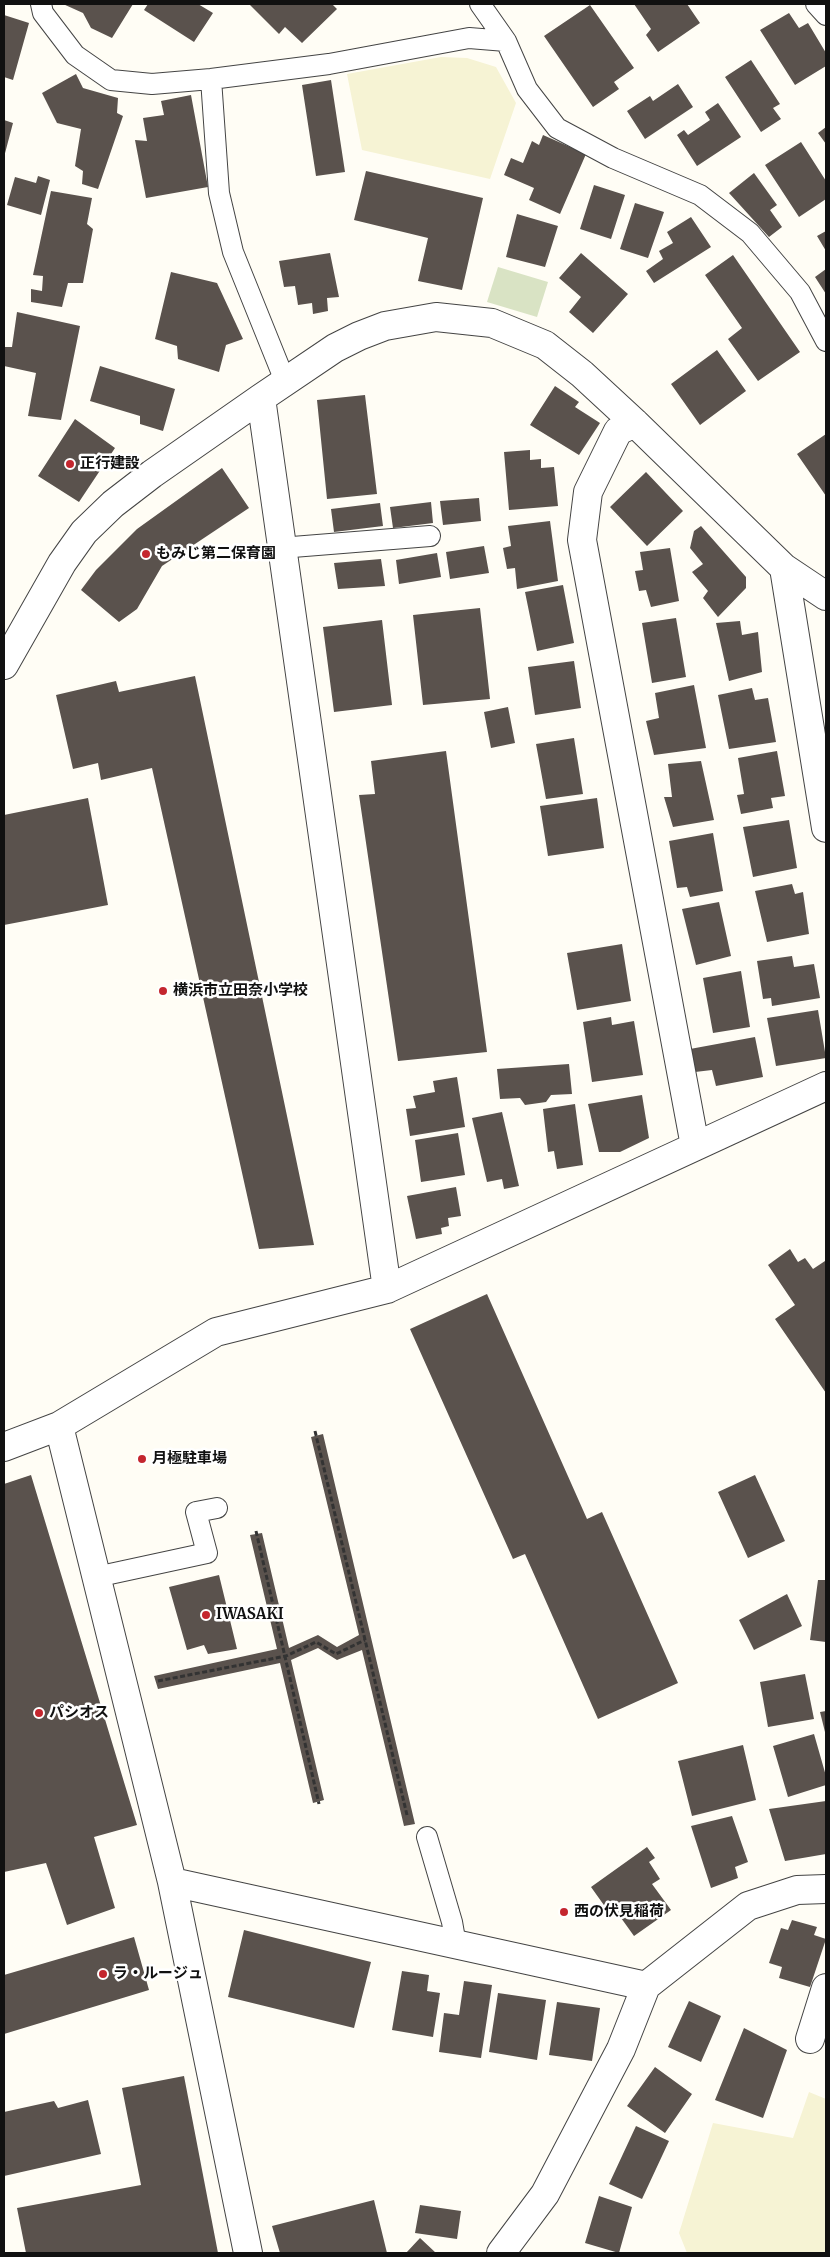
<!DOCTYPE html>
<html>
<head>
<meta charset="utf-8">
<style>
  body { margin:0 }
  #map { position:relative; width:830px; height:2257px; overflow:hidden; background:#fffdf5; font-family:Merriweather,serif }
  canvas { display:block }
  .frame { position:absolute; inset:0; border:5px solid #111; pointer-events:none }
</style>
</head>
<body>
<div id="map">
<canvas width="830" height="2257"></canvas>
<div class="frame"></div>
</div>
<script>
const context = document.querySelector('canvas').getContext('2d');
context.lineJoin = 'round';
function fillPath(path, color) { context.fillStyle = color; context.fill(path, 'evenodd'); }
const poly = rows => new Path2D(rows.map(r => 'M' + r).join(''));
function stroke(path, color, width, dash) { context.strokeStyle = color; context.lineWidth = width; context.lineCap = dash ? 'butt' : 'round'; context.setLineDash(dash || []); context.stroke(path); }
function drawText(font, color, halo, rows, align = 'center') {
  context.font = font + ' Merriweather,"Noto Sans JP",serif'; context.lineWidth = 5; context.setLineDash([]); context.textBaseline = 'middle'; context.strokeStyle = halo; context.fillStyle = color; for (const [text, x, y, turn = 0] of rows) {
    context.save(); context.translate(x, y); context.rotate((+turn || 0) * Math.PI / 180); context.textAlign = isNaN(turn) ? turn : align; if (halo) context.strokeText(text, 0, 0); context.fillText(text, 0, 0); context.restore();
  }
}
const farmland = poly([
  [441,57,467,58,496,67,516,103,490,179,362,150,347,74],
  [809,2092,826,2099,826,2253,687,2253,679,2233,713,2123,793,2138]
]);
const cemetery = poly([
  [498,267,548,282,537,317,487,302]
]);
const building = poly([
  [63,4,133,4,112,38,91,28,83,13],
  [148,4,198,4,213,13,194,42,144,10],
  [249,4,332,4,337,9,302,43,285,27,279,34],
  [634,4,687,4,700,23,658,52,646,35,651,29],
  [590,5,634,68,614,82,619,89,593,107,544,36],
  [789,13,799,28,808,23,826,53,826,66,795,85,760,30],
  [4,15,29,23,13,80,4,77],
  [751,60,780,104,773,108,781,119,761,132,725,77],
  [76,74,83,88,118,98,117,113,123,116,98,189,82,184,83,171,75,166,81,129,57,123,42,93],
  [331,80,345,172,316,176,302,85],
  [678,84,693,107,645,139,627,111,650,96,653,101],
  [191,95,208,187,146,198,135,140,147,141,143,118,164,115,161,101],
  [718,103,741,137,697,166,677,135,684,130,688,135,710,120,705,112],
  [4,120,13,123,4,157],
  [826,127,826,144,818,133],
  [543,135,586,154,560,214,529,200,534,188,504,175,511,158,523,163,532,141,539,145],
  [801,142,826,181,826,199,799,217,765,165],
  [366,171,483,198,462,290,418,281,428,238,354,220],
  [754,173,777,205,770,210,782,227,769,237,729,193],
  [38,176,50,180,41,215,7,205,15,177,36,183],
  [594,185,625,195,611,239,580,229],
  [51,191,92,198,87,224,93,229,83,283,68,283,62,307,31,302,31,289,42,291,43,276,33,275],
  [635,203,664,212,648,258,620,249],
  [517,214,558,226,545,267,506,257],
  [691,217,711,247,654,283,646,271,663,259,659,251,673,243,667,232],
  [826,231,826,251,817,236],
  [330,253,339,297,327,298,328,311,313,314,312,303,298,305,295,286,284,287,279,261],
  [581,253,628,294,593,333,569,312,581,297,559,278],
  [733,255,800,352,758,381,728,339,742,328,705,275],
  [826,269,826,294,815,277],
  [171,272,217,283,243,339,226,345,219,372,178,359,177,346,155,339],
  [17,312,80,326,61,420,28,416,36,373,4,366,4,347,12,347],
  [717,350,746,391,700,425,671,384],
  [100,366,175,389,163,431,140,424,140,416,90,401],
  [555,386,579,402,575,407,600,423,579,455,530,425],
  [365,395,377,494,327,499,317,400],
  [75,419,115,448,79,502,38,476],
  [826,434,826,496,797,454],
  [530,450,530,460,541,459,541,468,554,467,558,506,509,510,504,452],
  [222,468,249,508,162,566,137,609,119,622,81,590,96,570,137,529],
  [646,472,683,511,647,546,610,507],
  [479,498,481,521,443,525,440,501],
  [431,502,433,523,393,528,390,507],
  [380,503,383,526,334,532,331,509],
  [550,521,558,581,517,589,515,568,507,569,503,548,511,546,508,526],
  [701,526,746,577,746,588,718,617,703,598,708,591,692,572,703,564,690,548,694,531],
  [484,546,489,573,450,579,446,552],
  [670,548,679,601,651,607,646,590,639,591,635,571,643,570,640,552],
  [437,553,441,577,399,584,396,560],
  [381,559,385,586,338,589,334,563],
  [563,585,574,643,537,651,525,592],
  [480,608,490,699,423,705,413,615],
  [676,618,686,677,652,683,642,623],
  [382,620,392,705,334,712,323,627],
  [740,621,742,635,758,632,762,672,729,681,716,623],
  [574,661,581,708,535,715,528,667],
  [195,676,314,1245,259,1249,152,768,101,780,98,763,73,769,56,695,116,681,119,692],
  [694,685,706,748,654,755,646,721,659,718,655,693],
  [752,688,755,700,768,698,776,742,729,749,718,695],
  [508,707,515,743,491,748,484,712],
  [574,738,583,794,546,799,536,744],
  [446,751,487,1052,398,1061,359,795,375,794,371,761],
  [777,751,785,796,771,798,773,808,741,814,737,795,744,794,738,758],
  [701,761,714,820,673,827,664,797,672,797,668,764],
  [88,798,108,905,4,925,4,815],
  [597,798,604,848,548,856,540,806],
  [789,820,797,868,753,877,743,827],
  [713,833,723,891,690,897,687,887,677,888,669,841],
  [792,884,795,894,803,892,809,934,767,942,755,891],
  [719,902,731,956,696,965,682,909],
  [622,944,631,1001,577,1010,567,953],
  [792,956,794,967,814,964,820,998,772,1006,771,998,763,999,757,961],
  [741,971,750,1027,713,1033,703,978],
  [818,1010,826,1058,776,1066,767,1018],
  [611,1017,612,1025,634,1021,643,1075,592,1082,583,1022],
  [755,1037,763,1077,716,1086,712,1070,695,1072,690,1049],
  [569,1064,572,1094,551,1095,546,1102,525,1105,520,1098,500,1099,497,1069],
  [457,1077,465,1127,410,1136,406,1109,416,1108,413,1096,435,1092,433,1081],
  [642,1095,649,1138,620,1152,599,1152,588,1104],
  [575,1104,583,1165,557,1169,554,1151,548,1152,543,1109],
  [502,1112,519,1186,504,1189,502,1179,487,1182,472,1118],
  [458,1133,465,1175,421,1182,415,1140],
  [456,1187,461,1216,448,1218,449,1226,441,1228,442,1234,416,1239,407,1196],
  [790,1249,798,1262,805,1258,813,1269,825,1261,826,1262,826,1393,775,1319,795,1305,768,1265],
  [487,1294,587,1519,602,1512,678,1683,598,1719,525,1554,513,1559,410,1329],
  [323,1434,415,1824,404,1826,362,1650,337,1660,318,1648,291,1660,324,1800,313,1803,280,1663,158,1689,154,1676,277,1649,250,1535,262,1533,289,1648,318,1635,337,1647,359,1635,311,1437],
  [31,1475,137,1825,94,1837,115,1908,67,1925,46,1863,4,1872,4,1484],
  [755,1475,785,1541,748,1558,718,1492],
  [219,1575,237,1649,208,1654,204,1645,187,1650,169,1587],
  [818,1580,826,1580,826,1642,810,1640],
  [787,1594,802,1626,754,1650,739,1620],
  [805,1674,814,1719,768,1727,760,1682],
  [826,1711,826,1736,820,1712],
  [814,1734,826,1776,826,1785,788,1797,773,1746],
  [743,1745,756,1800,692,1816,678,1761],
  [826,1801,826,1854,785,1861,769,1809],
  [732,1816,748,1862,735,1867,738,1878,711,1888,691,1826],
  [647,1847,655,1858,649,1862,660,1879,652,1884,671,1910,634,1936,611,1904,606,1908,591,1887],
  [792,1920,817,1927,814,1935,826,1939,810,1987,779,1978,782,1967,769,1963,781,1928,788,1930],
  [244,1930,371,1962,354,2028,228,1997],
  [134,1937,149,1990,4,2034,4,1975],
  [402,1971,429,1975,427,1991,440,1993,433,2037,392,2030],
  [464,1981,492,1985,481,2058,439,2052,444,2013,459,2015],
  [498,1993,546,2000,537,2060,489,2052],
  [689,2001,721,2016,701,2062,668,2047],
  [557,2002,600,2008,592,2061,549,2055],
  [744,2028,787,2050,763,2118,715,2100],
  [655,2067,692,2094,665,2133,627,2106],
  [184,2076,218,2253,26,2253,17,2208,141,2185,122,2088],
  [88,2100,101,2154,4,2176,4,2112,54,2101,58,2108],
  [636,2126,669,2141,642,2199,609,2184],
  [599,2196,632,2207,619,2253,585,2243],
  [374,2200,387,2253,280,2253,272,2226],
  [420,2205,461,2211,457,2239,415,2233],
  [420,2238,436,2253,406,2253]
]);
const path = poly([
  [315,1431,407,1815],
  [256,1531,319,1804],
  [158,1681,286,1656,316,1642,336,1654,365,1640]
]);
const lane = poly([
  [41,4,43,13,75,55,111,80,152,84,211,79,329,64,469,38,506,41],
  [480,4,506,41,527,89,557,128,613,158,700,195,750,233,800,292,826,341],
  [816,4,826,15],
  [211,79,219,193,233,252,285,381],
  [280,548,430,536],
  [96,1577,207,1553,196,1512,217,1508],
  [427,1837,452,1922,456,1945]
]);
const street = poly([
  [261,398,387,1289],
  [635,423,618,431,588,492,582,540,695,1146],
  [784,568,826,828],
  [4,665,62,563,84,532,113,504,152,474,261,398,335,348,359,336,385,326,436,317,492,323,545,345,582,374,635,423,784,568,826,596],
  [59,1426,172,1882,248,2253],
  [4,1447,59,1426,216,1332,387,1289,826,1086],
  [172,1882,646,1986],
  [810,2039,826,1988],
  [501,2253,545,2194,621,2049,646,1986,748,1906,797,1890,826,1889]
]);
const markers = [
  [70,464,5,"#c4262e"],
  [146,554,5,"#c4262e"],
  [163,991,5,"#c4262e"],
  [142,1459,5,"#c4262e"],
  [206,1615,5,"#c4262e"],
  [39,1713,5,"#c4262e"],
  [564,1912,5,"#c4262e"],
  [103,1974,5,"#c4262e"]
];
const poiNames = [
  ["正行建設",80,464],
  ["もみじ第二保育園",156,554],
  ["横浜市立田奈小学校",173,991],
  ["月極駐車場",152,1459],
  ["IWASAKI",216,1615],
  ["パシオス",49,1713],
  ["西の伏見稲荷",574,1912],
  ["ラ・ルージュ",113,1974]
];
fillPath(farmland, '#f6f3d4');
fillPath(cemetery, '#d9e3c4');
fillPath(building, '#5a524d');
stroke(lane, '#444', 22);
stroke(street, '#444', 30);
stroke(path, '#333', 3, [5, 2.5]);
stroke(lane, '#fff', 20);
stroke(street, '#fff', 28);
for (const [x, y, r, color] of markers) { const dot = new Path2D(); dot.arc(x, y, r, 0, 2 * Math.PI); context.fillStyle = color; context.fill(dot); stroke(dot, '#fff', 2); }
drawText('bold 15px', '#111', '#fff', poiNames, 'left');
</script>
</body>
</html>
